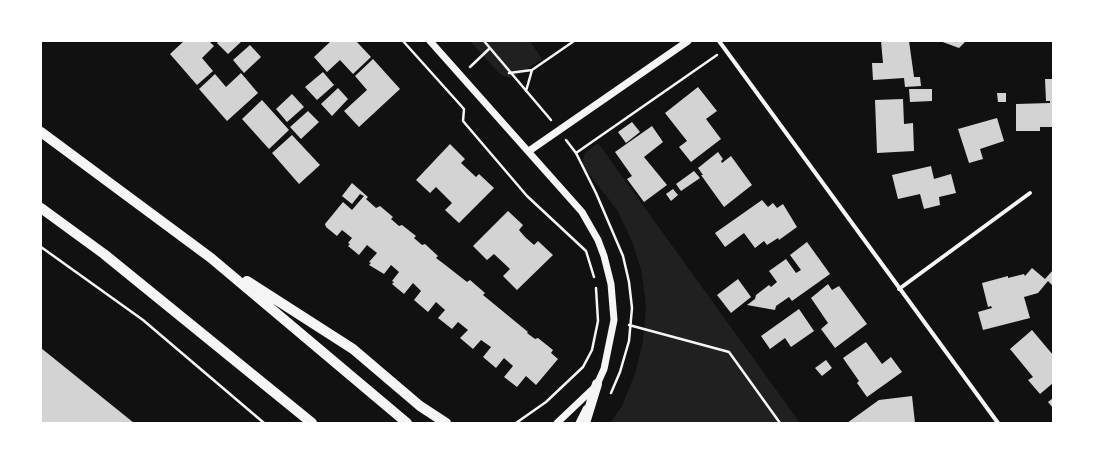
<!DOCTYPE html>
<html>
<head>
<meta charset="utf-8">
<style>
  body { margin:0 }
  #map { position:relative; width:1094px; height:464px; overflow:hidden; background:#111; font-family:Poppins,sans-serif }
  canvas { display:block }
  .frame { position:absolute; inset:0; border:42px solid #fff; pointer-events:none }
</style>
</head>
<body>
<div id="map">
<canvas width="1094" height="464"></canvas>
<div class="frame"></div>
</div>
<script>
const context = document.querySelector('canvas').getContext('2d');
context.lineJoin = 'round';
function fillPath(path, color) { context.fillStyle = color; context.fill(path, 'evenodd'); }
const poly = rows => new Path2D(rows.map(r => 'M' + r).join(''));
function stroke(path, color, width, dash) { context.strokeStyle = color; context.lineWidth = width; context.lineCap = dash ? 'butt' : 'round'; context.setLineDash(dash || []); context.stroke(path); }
const green = poly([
  [470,41,530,41,542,59,518,75,509,78,500,74],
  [598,143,800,423,610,423,622,406,635,374,643,341,646,307,642,273,632,241,617,210,583,166,583,159,585,153]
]);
const building = poly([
  [184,41,209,41,214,46,202,58,213,71,197,85,170,54],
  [219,41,242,41,228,54,217,43],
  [331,41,356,41,371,57,353,74,340,60,327,72,314,57],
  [881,41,909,41,914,77,920,77,921,86,905,87,904,78,873,80,872,63,883,63],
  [940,41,966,41,959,48],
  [250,45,261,57,244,73,233,60],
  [373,59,400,89,359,127,344,111,367,90,355,76],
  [323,72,334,85,317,100,305,87],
  [241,73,258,93,227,121,199,89,215,74,226,87],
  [1045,79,1053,79,1053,127,1040,127,1040,131,1016,131,1016,104,1050,103,1050,101,1046,101],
  [698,87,717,111,706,119,721,139,691,162,679,147,687,141,665,113],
  [338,88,348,99,332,116,321,104],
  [909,89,932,89,932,101,910,102],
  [997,93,1006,93,1006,102,998,102],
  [292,94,304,107,287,122,276,109],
  [903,99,904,124,913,123,914,151,877,153,875,100],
  [262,100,289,130,269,149,242,119],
  [308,111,319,122,301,139,290,127],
  [997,118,1004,141,980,149,983,159,969,163,958,129],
  [632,122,640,132,626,143,618,132],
  [652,126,663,142,644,157,667,185,644,202,627,179,632,176,615,152],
  [292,135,320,165,299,184,272,153],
  [450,144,465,159,461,163,476,177,479,174,494,188,459,223,445,210,452,203,436,187,430,193,416,180],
  [718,152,723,159,721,161,722,163,731,156,752,185,724,207,701,175,703,175,698,168],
  [931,166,934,179,951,174,956,193,939,197,940,205,924,209,920,194,898,199,892,175],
  [694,171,700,178,681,191,676,184],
  [352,183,368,197,366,199,376,208,380,206,393,217,391,219,399,226,402,225,416,236,414,238,422,245,425,244,438,256,436,258,444,264,467,282,470,280,485,293,483,295,528,332,527,333,535,339,538,338,553,350,551,353,558,359,536,385,526,376,517,387,504,377,513,366,504,358,496,368,483,357,491,347,481,340,473,349,460,338,468,330,458,322,452,329,438,318,445,310,436,302,428,312,414,300,421,291,413,283,404,294,392,284,394,282,392,281,399,272,391,265,384,274,369,265,371,263,369,262,377,253,367,245,359,255,348,246,350,244,348,243,352,238,342,230,337,236,326,227,325,224,343,202,352,210,364,196,360,194,352,204,342,196],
  [673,189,678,195,671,201,666,194],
  [762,200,768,207,773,203,777,208,783,204,797,227,779,240,778,238,767,245,764,241,755,248,744,233,725,247,715,233],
  [508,211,523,225,519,230,525,237,534,245,538,241,553,255,517,290,503,276,510,269,494,254,487,260,473,246],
  [807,242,830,274,792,301,789,297,776,306,775,310,747,305,755,299,756,295,769,285,771,287,777,282,769,271,786,259,796,273,801,270,790,255],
  [1032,268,1045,279,1053,270,1053,286,1048,281,1038,293,1024,297,1030,318,983,330,978,312,992,308,991,306,988,307,982,283,1008,276,1008,278,1024,274,1025,276],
  [738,279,751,297,731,313,717,295],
  [828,284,832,290,839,286,867,324,835,348,821,329,828,323,811,298],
  [799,309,814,331,791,347,785,338,770,349,761,336],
  [1032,330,1053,355,1053,383,1040,394,1028,380,1033,377,1010,349],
  [866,342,882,364,891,357,902,372,867,397,857,383,859,381,843,358],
  [41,348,134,423,41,423],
  [826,360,832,368,822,376,815,368],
  [912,396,915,423,847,423,879,400],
  [1053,398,1053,408,1048,402]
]);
const path = poly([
  [403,41,464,109,463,121,527,196,586,251,594,277],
  [484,41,551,120],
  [470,67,490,48],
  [532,70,574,41],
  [509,73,532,70,526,91],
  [566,140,576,153,596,193,623,256,629,282,632,308,629,341,620,372,611,393],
  [576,153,717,55],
  [41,247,143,320,264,423],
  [629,325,729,352,780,423],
  [516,423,546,402,583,367,592,350,598,321,596,288]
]);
const minor = poly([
  [719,41,998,423],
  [899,289,1030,193]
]);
const tertiary = poly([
  [430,41,582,212,598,240,604,256,611,284,614,320,604,369,595,389],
  [529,151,688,41],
  [557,423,596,386],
  [579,423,586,409]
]);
const primary = poly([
  [41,132,211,258,407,423],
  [41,208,104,254,312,423],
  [247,281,353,349,420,406,446,423],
  [585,423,597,384]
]);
fillPath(green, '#202020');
fillPath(building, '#d3d3d3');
stroke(path, '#f5f5f5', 2.5);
stroke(minor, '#f5f5f5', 4);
stroke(tertiary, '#f5f5f5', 7);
stroke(primary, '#f5f5f5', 10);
</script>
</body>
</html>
